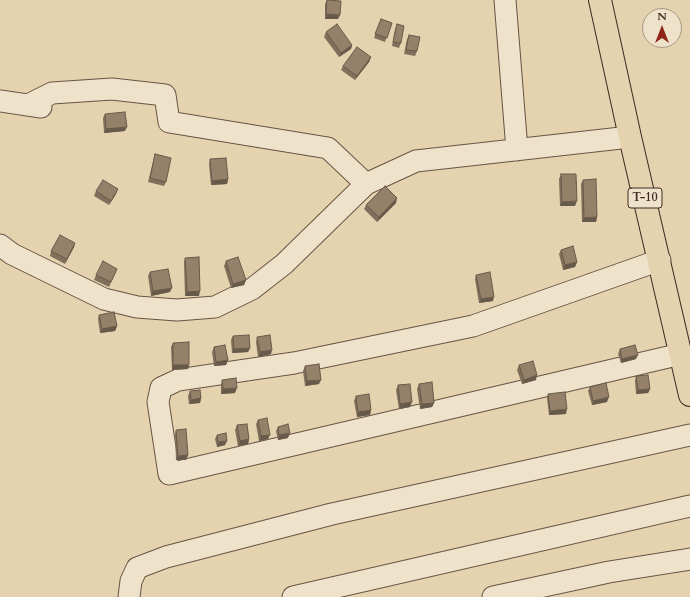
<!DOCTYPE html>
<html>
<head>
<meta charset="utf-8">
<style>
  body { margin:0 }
  #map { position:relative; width:690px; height:597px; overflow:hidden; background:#e5d3af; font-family:Cardo,serif }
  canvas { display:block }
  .north { position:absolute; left:642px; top:8px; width:40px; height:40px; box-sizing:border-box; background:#eee2cb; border:1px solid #a89887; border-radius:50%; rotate:0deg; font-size:11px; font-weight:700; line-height:16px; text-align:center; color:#3f2920 }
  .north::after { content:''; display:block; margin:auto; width:14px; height:18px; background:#8f2418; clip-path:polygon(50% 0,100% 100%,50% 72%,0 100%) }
</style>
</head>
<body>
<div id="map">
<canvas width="690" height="597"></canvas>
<div class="north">N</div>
</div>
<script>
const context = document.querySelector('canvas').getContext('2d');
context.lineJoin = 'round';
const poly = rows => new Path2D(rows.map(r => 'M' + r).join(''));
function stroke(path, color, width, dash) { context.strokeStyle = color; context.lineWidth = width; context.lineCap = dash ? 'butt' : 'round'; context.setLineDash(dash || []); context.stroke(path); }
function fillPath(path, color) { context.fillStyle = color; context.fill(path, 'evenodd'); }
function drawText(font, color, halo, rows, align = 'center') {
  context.font = font + ' Cardo,serif'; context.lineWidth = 3; context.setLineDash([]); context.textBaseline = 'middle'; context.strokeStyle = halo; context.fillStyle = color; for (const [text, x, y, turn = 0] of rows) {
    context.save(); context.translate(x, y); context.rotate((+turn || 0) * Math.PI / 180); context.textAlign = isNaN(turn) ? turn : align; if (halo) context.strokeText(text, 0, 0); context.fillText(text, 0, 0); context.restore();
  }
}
const minor = poly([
  [505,0,517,150],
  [0,101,41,107],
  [28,105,52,93,112,89,165,95,169,122,328,148,366,184],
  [0,245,12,254,104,299,137,307,177,310,215,307,252,289,284,264,366,184,416,161,630,137],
  [660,260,473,326,294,363,178,380,161,388,158,402,169,474,681,354],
  [129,597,131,581,137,568,166,557,332,514,690,435],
  [293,597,690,506],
  [493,597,609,572,690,559]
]);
const highway = poly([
  [600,0,630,137,690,395]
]);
const wall = poly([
  [327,0,338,19,325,19,325,4],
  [381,19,392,23,385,42,374,38],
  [397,24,401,43,399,48,392,46,395,29],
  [326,32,352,45,351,49,339,57,324,37],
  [409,35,417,51,415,56,404,54,407,39],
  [371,57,369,62,355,80,341,70,343,66],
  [105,114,125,131,104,133,103,118],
  [155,154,166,182,164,186,148,182],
  [210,159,228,179,227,184,211,185,209,164],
  [561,174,575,206,560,206,559,179],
  [583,180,597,217,596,222,582,222,581,184],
  [96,191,116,194,109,205,94,196],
  [396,203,377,222,364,209,366,205],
  [75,243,74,247,65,264,50,256,51,251],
  [561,250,577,262,575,267,563,270,559,254],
  [185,258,199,296,185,296,184,262],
  [226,261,246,280,244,285,231,288,224,266],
  [117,269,109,287,94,280,96,275],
  [150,272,170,292,151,296,148,276],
  [476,275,493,301,479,303,475,279],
  [99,315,117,326,115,331,100,333,98,319],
  [233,336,250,348,248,352,232,353,231,340],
  [257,337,271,354,258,357,256,342],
  [173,343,189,365,188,369,172,370,171,347],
  [214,347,228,360,226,365,214,366,212,352],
  [620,349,636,359,621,363,618,354],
  [519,365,536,380,522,384,517,370],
  [305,366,319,384,305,386,303,371],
  [636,376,650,389,648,393,636,394,635,381],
  [222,380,235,393,221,394,221,384],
  [419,384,434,403,432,407,420,409,417,389],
  [398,385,410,407,399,409,396,390],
  [590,387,607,402,592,405,588,391],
  [190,391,201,398,200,403,189,404,188,396],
  [548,394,566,414,549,415,547,398],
  [356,396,371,410,370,415,357,417,354,401],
  [258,420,268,439,259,441,256,424],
  [237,425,249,439,248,444,238,446,235,430],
  [278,427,288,438,278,440,276,431],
  [176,430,188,455,186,460,176,460,175,434],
  [217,435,225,445,217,447,215,439]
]);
const shadedWall = poly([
  [326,14,340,15,338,19,325,19],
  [352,45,351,49,339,57,341,53],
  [371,57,369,62,355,80,357,76],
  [127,127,125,131,104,133,106,129],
  [228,179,227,184,211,185,212,181],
  [118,189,116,194,109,205,111,201],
  [397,198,396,203,377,222,379,217],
  [577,201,575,206,560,206,562,202],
  [597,217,596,222,582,222,584,218],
  [75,243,74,247,65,264,67,259],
  [577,262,575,267,563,270,565,265],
  [246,280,244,285,231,288,233,284],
  [172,288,170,292,151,296,153,291],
  [200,291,199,296,185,296,187,292],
  [494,297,493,301,479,303,481,299],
  [117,326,115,331,100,333,102,329],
  [250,348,248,352,232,353,234,349],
  [272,350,271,354,258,357,260,352],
  [638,355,636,359,621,363,622,359],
  [228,360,226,365,214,366,216,362],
  [173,365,189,365,188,369,172,370],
  [537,375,536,380,522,384,524,380],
  [321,380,319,384,305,386,307,381],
  [237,388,235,393,221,394,223,389],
  [650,389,648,393,636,394,638,390],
  [609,397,607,402,592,405,593,401],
  [201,398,200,403,189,404,191,400],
  [412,402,410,407,399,409,400,404],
  [434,403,432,407,420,409,422,404],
  [567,409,566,414,549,415,550,411],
  [371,410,370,415,357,417,358,412],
  [290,433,288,438,278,440,279,435],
  [270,435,268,439,259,441,261,436],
  [249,439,248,444,238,446,240,441],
  [227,441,225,445,217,447,218,442],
  [188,455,186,460,176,460,178,456]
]);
const building = poly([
  [327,0,341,1,340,15,326,14,327,0],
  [381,19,392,23,387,38,375,34,381,19],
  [337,24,352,45,341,53,326,32,337,24],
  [397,24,404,26,401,43,393,42,397,24],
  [409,35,420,37,417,51,406,50,409,35],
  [357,47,371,57,357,76,343,66,357,47],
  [125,112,127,127,106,129,105,114,125,112],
  [155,154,171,158,166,182,150,178,155,154],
  [226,158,228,179,212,181,210,159,226,158],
  [561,174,576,174,577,201,562,202,561,174],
  [596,179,597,217,584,218,583,180,596,179],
  [103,180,118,189,111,201,96,191,103,180],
  [385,186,397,198,379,217,366,205,385,186],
  [60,235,75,243,67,259,51,251,60,235],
  [573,246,577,262,565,265,561,250,573,246],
  [199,257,200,291,187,292,185,258,199,257],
  [238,257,246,280,233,284,226,261,238,257],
  [103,261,117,269,111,282,96,275,103,261],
  [168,269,172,288,153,291,150,272,168,269],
  [490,272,494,297,481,299,476,275,490,272],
  [114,312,117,326,102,329,99,315,114,312],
  [249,335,250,348,234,349,233,336,249,335],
  [270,335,272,350,260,352,257,337,270,335],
  [189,342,189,365,173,365,173,343,189,342],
  [225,345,228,360,216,362,214,347,225,345],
  [635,345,638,355,622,359,620,349,635,345],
  [533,361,537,375,524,380,519,365,533,361],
  [319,364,321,380,307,381,305,366,319,364],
  [648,375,650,389,638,390,636,376,648,375],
  [236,378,237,388,223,389,222,380,236,378],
  [432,382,434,403,422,404,419,384,432,382],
  [606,383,609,397,593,401,590,387,606,383],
  [410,384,412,402,400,404,398,385,410,384],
  [200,390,201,398,191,400,190,391,200,390],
  [565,392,567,409,550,411,548,394,565,392],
  [369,394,371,410,358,412,356,396,369,394],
  [267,418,270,435,261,436,258,420,267,418],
  [247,424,249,439,240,441,237,425,247,424],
  [288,424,290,433,279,435,278,427,288,424],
  [186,429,188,455,178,456,176,430,186,429],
  [226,433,227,441,218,442,217,435,226,433]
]);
const shields = [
  [645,198,34]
];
const shieldNames = [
  ["T-10",645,198]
];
stroke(minor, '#685444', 23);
stroke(highway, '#3f2920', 24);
stroke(minor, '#eee2cb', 21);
stroke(highway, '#e5d3af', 22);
fillPath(wall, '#806f5b');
fillPath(shadedWall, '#685a4a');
fillPath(building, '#95816a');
stroke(building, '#685a4a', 1);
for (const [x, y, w] of shields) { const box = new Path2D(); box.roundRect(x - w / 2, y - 10, w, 20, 3); context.fillStyle = '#eee2cb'; context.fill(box); stroke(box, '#3f2920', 1); }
drawText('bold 12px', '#3f2920', null, shieldNames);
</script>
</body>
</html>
